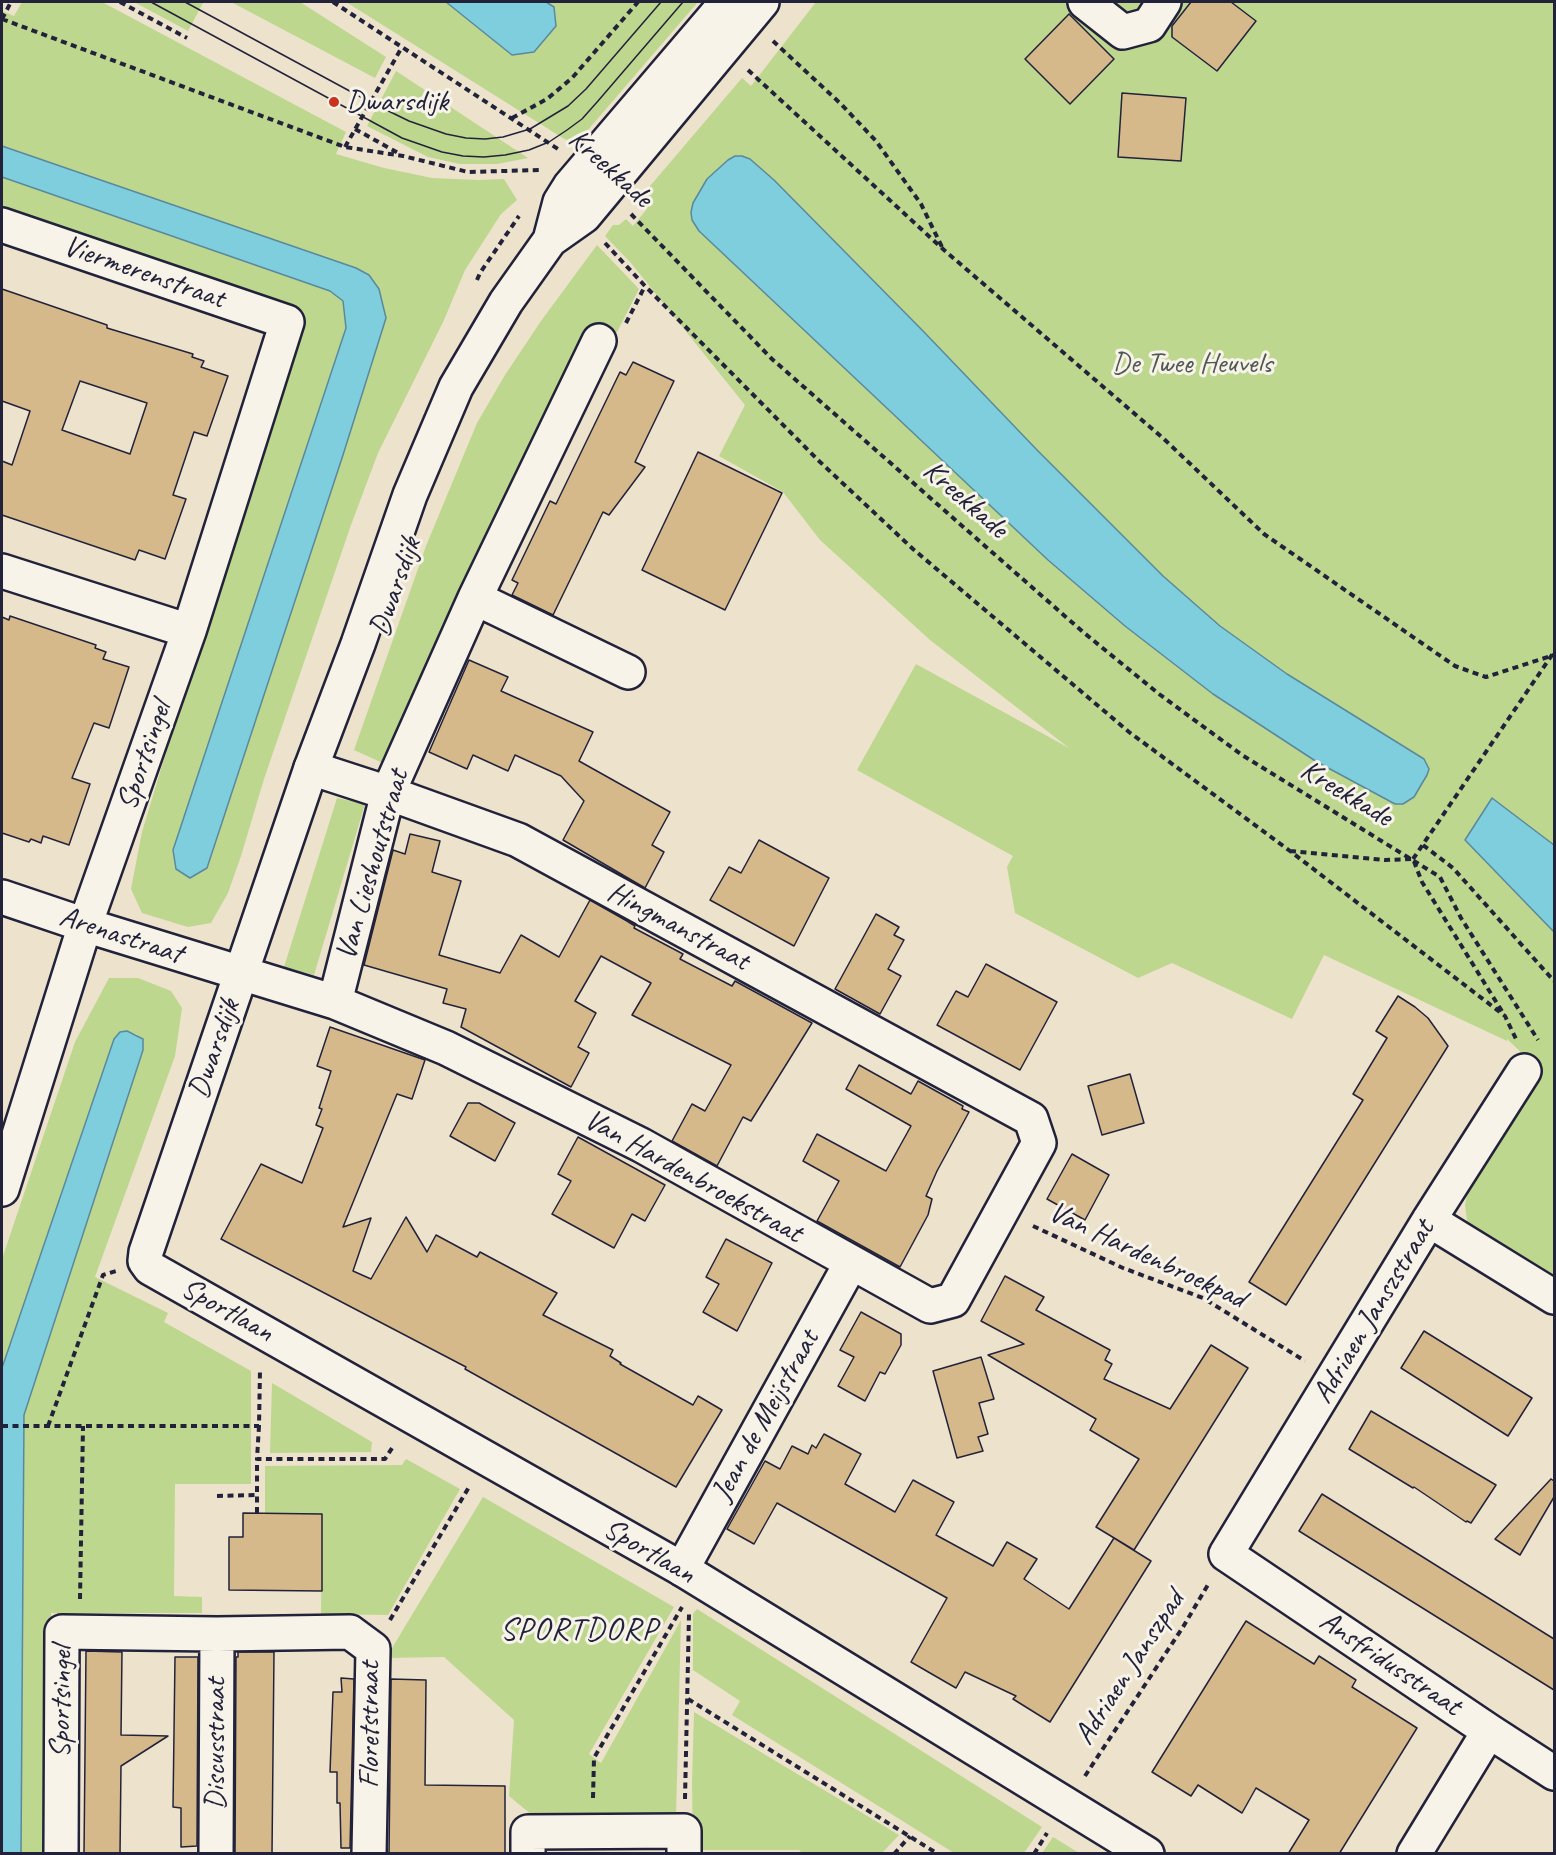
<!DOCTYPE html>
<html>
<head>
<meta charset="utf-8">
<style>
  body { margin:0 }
  #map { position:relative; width:1556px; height:1855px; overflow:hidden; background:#ede2cc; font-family:Caveat,sans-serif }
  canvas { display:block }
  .frame { position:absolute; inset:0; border:3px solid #22223b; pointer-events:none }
</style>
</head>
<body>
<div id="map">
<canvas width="1556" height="1855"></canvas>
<div class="frame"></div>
</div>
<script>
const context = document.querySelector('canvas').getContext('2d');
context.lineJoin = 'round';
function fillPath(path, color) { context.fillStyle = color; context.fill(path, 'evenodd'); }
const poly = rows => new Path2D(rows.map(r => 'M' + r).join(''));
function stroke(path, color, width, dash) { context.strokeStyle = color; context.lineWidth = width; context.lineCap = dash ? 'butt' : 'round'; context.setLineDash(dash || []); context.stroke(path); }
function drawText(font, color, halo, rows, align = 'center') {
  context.font = font + ' Caveat,sans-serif'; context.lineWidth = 6; context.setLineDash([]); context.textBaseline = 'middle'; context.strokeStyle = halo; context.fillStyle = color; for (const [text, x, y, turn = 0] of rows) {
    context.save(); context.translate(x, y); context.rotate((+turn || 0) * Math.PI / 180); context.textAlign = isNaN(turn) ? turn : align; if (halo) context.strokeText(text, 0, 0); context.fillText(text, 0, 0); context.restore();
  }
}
const green = poly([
  [22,2,102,2,346,132,336,154,384,168,432,178,479,180,504,179,517,200,501,214,465,270,444,320,378,453,351,525,264,779,241,856,228,893,211,923,188,927,142,913,131,889,142,832,197,650,300,331,300,309,2,213,2,177,330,291,343,301,346,328,173,850,190,878,207,868,343,455,356,268,2,146,2,11,14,16],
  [134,2,200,2,203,3,188,31],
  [231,2,300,2,386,57,375,78],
  [346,2,446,2,512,55,554,7,546,2,698,2,581,138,566,140],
  [816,2,1554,2,1554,1282,1475,1232,1467,1221,1465,1205,1468,1191,1542,1072,1507,1039,1507,1041,1324,955,1292,1019,1172,963,1138,978,1015,913,1007,867,1013,856,857,770,916,664,1069,748,930,640,820,540,783,492,719,456,745,405,631,263,605,236,613,225,619,225,626,219,633,226,646,210,639,199,742,78,751,86],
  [396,71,528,158,497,164,460,164,428,157,367,126],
  [597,245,639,289,614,338,589,327,479,559,385,764,354,750,426,546,477,423,505,375,541,321],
  [337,798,365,804,314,975,284,967],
  [109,978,138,978,171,991,182,1008,175,1056,95,1277,168,1313,164,1322,251,1371,251,1484,175,1484,174,1596,202,1597,202,1613,51,1613,48,1853,21,1853,24,1415,143,1050,143,1039,136,1034,127,1031,114,1039,2,1368,2,1259,75,1042],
  [272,1383,372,1442,371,1452,270,1453],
  [406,1459,460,1489,388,1615,321,1614,322,1514,265,1513,265,1466,402,1465],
  [483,1497,674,1607,589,1754,601,1763,681,1620,676,1816,532,1815,509,1796,514,1720,444,1657,386,1658],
  [697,1609,1042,1827,1024,1853,954,1853,732,1715,740,1701,693,1670,693,1614],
  [694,1712,899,1835,882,1853,803,1854,799,1850,693,1850,692,1782],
  [1053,1837,1079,1853,1042,1853]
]);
const water = poly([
  [446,2,546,2,554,7,556,26,534,52,512,55,446,2],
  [2,146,356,268,369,275,379,289,386,318,343,455,207,868,190,878,176,869,173,850,346,328,343,301,330,291,2,177,2,146],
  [735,156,742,156,750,159,774,180,924,332,1038,451,1163,576,1220,626,1287,674,1424,759,1429,769,1427,775,1414,797,1403,804,1395,804,1317,762,1213,694,1125,626,1048,560,769,297,699,231,692,220,691,212,693,203,707,179,728,160,735,156],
  [1492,798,1554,845,1554,932,1465,840,1492,798],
  [127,1031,143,1039,143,1050,24,1415,21,1853,2,1853,2,1368,114,1039,120,1032,127,1031]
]);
const building = poly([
  [1191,2,1231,2,1256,21,1217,71,1172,37,1172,26,1191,2],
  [1069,14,1114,59,1070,104,1025,59,1069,14],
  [1122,93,1186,98,1181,161,1118,157,1122,93],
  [2,289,107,325,107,328,193,354,192,357,204,361,201,367,228,376,207,436,194,432,173,495,186,499,165,559,139,550,135,560,2,515,2,461,12,465,30,411,2,401,2,289],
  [80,381,147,403,130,454,62,430,80,381],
  [633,362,674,381,635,462,645,467,609,515,603,512,553,615,512,595,518,583,512,580,550,501,556,504,620,372,626,375,633,362],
  [698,452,782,493,725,610,642,570,698,452],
  [10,616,96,645,95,648,106,652,103,659,129,667,109,728,94,723,72,778,90,784,69,845,43,836,41,843,31,839,29,842,2,833,2,617,9,620,10,616],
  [469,660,508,677,501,691,593,732,579,761,670,812,652,845,664,852,645,888,563,840,584,801,561,776,515,755,508,771,473,755,467,769,429,752,469,660],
  [410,834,440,841,432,872,461,881,439,955,500,973,521,935,559,957,590,900,627,921,635,926,634,928,683,954,680,959,732,986,735,981,812,1023,751,1121,743,1117,717,1166,672,1141,692,1104,705,1111,731,1065,632,1015,651,983,601,956,575,1001,596,1013,578,1047,589,1053,571,1087,461,1027,466,1009,443,1003,447,989,364,965,393,850,405,854,410,834],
  [759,840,829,878,794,946,710,900,729,867,741,873,759,840],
  [876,914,899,927,894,935,904,940,888,969,901,976,880,1014,835,989,876,914],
  [986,964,1057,1002,1020,1070,937,1025,956,991,968,997,986,964],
  [1398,996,1415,1007,1428,1018,1448,1046,1286,1305,1249,1282,1363,1100,1353,1094,1387,1038,1376,1031,1398,996],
  [330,1027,425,1060,412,1099,397,1094,343,1227,371,1218,353,1271,371,1279,406,1217,427,1252,436,1235,477,1257,480,1252,557,1293,543,1315,613,1350,610,1356,621,1363,620,1364,693,1405,698,1396,722,1410,676,1487,465,1369,466,1367,221,1239,261,1164,302,1183,323,1128,316,1125,322,1109,319,1108,331,1071,317,1066,330,1027],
  [859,1065,911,1094,918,1081,963,1106,962,1109,969,1112,937,1171,926,1196,932,1199,928,1215,900,1267,817,1221,839,1181,803,1161,817,1134,886,1171,911,1126,846,1089,859,1065],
  [1130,1074,1144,1123,1102,1135,1088,1086,1130,1074],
  [468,1103,479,1103,515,1123,495,1161,450,1136,468,1103],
  [578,1137,665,1185,645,1221,632,1214,614,1248,552,1214,571,1181,558,1174,578,1137],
  [1072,1154,1109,1175,1085,1220,1047,1199,1072,1154],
  [726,1239,772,1263,737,1331,703,1312,719,1284,706,1277,726,1239],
  [1005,1276,1044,1297,1036,1310,1110,1350,1105,1360,1112,1364,1104,1379,1170,1409,1211,1345,1248,1368,1134,1550,1096,1527,1139,1459,1090,1430,1096,1419,988,1355,1024,1344,981,1321,1005,1276],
  [861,1312,901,1334,901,1345,885,1374,880,1372,865,1401,838,1386,854,1357,840,1350,861,1312],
  [1424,1331,1532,1398,1508,1436,1401,1368,1424,1331],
  [981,1357,994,1399,979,1403,988,1434,978,1437,983,1451,957,1458,933,1371,981,1357],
  [1371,1411,1496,1485,1471,1523,1467,1521,1466,1522,1414,1487,1413,1488,1349,1449,1371,1411],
  [824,1434,861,1454,845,1484,895,1512,913,1480,954,1502,936,1535,993,1566,1007,1542,1037,1559,1024,1579,1069,1609,1114,1538,1151,1561,1050,1722,1013,1699,1016,1696,965,1672,956,1688,911,1662,947,1598,777,1503,754,1544,727,1529,765,1461,780,1469,792,1446,808,1454,812,1445,816,1448,824,1434],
  [1551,1479,1554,1481,1554,1497,1520,1555,1495,1539,1551,1479],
  [1322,1494,1554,1639,1554,1690,1299,1531,1322,1494],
  [243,1513,322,1514,322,1591,229,1590,229,1537,243,1537,243,1513],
  [1246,1621,1314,1664,1319,1656,1356,1680,1352,1687,1417,1728,1339,1854,1288,1854,1309,1820,1256,1788,1242,1813,1198,1785,1191,1796,1152,1772,1246,1621],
  [86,1651,122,1652,121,1735,168,1736,121,1766,120,1854,84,1854,86,1651],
  [238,1652,274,1652,272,1854,235,1854,236,1657,238,1657,238,1652],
  [175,1657,198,1657,197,1846,181,1847,181,1808,173,1807,175,1657],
  [341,1678,354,1679,350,1848,341,1848,340,1803,337,1803,337,1772,330,1772,333,1692,342,1692,341,1678],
  [391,1679,426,1680,425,1785,505,1786,505,1854,389,1854,391,1679]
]);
const path = poly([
  [120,2,187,38],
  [333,2,558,149],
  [2,19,345,147,403,156,468,172,540,170],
  [2,19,11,2],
  [773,41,841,104,876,141,921,204,942,247],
  [748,70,944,250,1164,439,1264,534,1455,666,1486,677,1554,655],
  [512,118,547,99,572,78,638,2],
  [355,129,400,154],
  [345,147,402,47],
  [631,214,772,359,1083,632,1159,694,1242,755,1440,877,1461,918,1538,1040],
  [605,243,645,286,819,461,913,549,1129,732,1290,851,1505,1016,1516,1039],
  [477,280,480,273,519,216],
  [626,323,645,286],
  [1423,845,1453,868,1554,981],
  [1290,851,1385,860,1413,859,1422,882,1503,1013],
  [1413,859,1554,652],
  [1033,1226,1123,1268,1203,1298,1305,1361],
  [2,1426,259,1426,260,1370],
  [48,1426,103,1275,116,1271],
  [259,1426,257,1459,385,1459,394,1445],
  [217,1496,257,1495],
  [257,1513,257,1459],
  [80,1599,83,1426],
  [390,1620,469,1487],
  [688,1699,938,1854],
  [1085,1776,1183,1627,1209,1583],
  [593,1798,594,1758,682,1607],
  [685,1799,689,1614],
  [894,1854,910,1836],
  [1034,1854,1047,1833]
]);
const minor = poly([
  [1085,2,1123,32,1149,25,1164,2],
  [2,225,287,322,189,631,85,925,2,1189],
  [2,571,189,631],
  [475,598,628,672],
  [2,897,85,925,335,1002,446,1048,641,1145,930,1306,953,1300,1039,1143,1031,1119,518,840,388,793,311,768],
  [335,1002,388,793,475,598,599,341],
  [1524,1071,1429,1220,1226,1554,1489,1731,1554,1773],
  [1429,1220,1554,1297],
  [682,1569,851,1263],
  [61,1854,62,1632,217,1634,350,1632,373,1649,369,1854],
  [216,1854,217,1634],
  [528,1854,528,1832,684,1831,684,1854],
  [1414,1854,1489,1731]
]);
const tertiary = poly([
  [762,2,584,216,550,240,506,302,456,387,410,495,358,644,311,768,146,1252,145,1261,150,1268,682,1569,1147,1854],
  [550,240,560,202,570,186,727,2]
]);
const tram = poly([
  [151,2,402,138,442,152,463,156,484,157,505,155,529,150,549,142,567,130,582,119,598,101,683,2],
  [185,2,370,102,409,121,446,134,466,138,485,139,503,137,530,129,568,106,586,89,661,2]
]);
const markers = [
  [334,102,6,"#c8321e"]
];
const poiNames = [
  ["Dwarsdijk",346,102]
];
const streetNames = [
  ["Kreekkade",610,169,42],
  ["Viermerenstraat",144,273,19],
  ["Kreekkade",965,500,41],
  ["Dwarsdijk",396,587,-71],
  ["Sportsingel",145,756,-71],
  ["Kreekkade",1346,794,31],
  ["Van Lieshoutstraat",373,865,-74],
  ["Hingmanstraat",678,927,28],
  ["Arenastraat",121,936,18],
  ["Dwarsdijk",215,1049,-71],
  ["Van Hardenbroekstraat",693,1177,29],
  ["Van Hardenbroekpad",1147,1256,25],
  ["Sportlaan",227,1311,29],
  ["Adriaen Janszstraat",1374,1312,-59],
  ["Jean de Meijstraat",766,1416,-61],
  ["Sportlaan",649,1552,30],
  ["Ansfridusstraat",1390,1664,34],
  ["Adriaen Janszpad",1130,1668,-57],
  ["Sportsingel",62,1702,-89],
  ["Floretstraat",370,1725,-90],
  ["Discusstraat",216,1744,-90]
];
const parkNames = [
  ["De Twee Heuvels",1192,364]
];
const neighbourhoodNames = [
  ["SPORTDORP",579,1631]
];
fillPath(green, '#bdd78f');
fillPath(water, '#7fcedd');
stroke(water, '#5a899c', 1.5);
fillPath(building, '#d6b98b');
stroke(building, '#22223b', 1.5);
stroke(minor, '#22223b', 38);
stroke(tertiary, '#22223b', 38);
stroke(path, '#22223b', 4, [6, 4.5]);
stroke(minor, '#f7f3e8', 33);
stroke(tertiary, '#f7f3e8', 33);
stroke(tram, '#22223b', 1.5);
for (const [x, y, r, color] of markers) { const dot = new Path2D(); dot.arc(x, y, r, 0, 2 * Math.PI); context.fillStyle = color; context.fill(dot); stroke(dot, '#f7f3e8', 2); }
drawText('30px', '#22223b', '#f7f3e8', poiNames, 'left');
drawText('30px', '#22223b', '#f7f3e8', streetNames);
drawText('30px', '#505854', '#f7f3e8', parkNames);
context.letterSpacing = '1.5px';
drawText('32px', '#22223b', '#f7f3e8', neighbourhoodNames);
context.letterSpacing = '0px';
</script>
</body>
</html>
